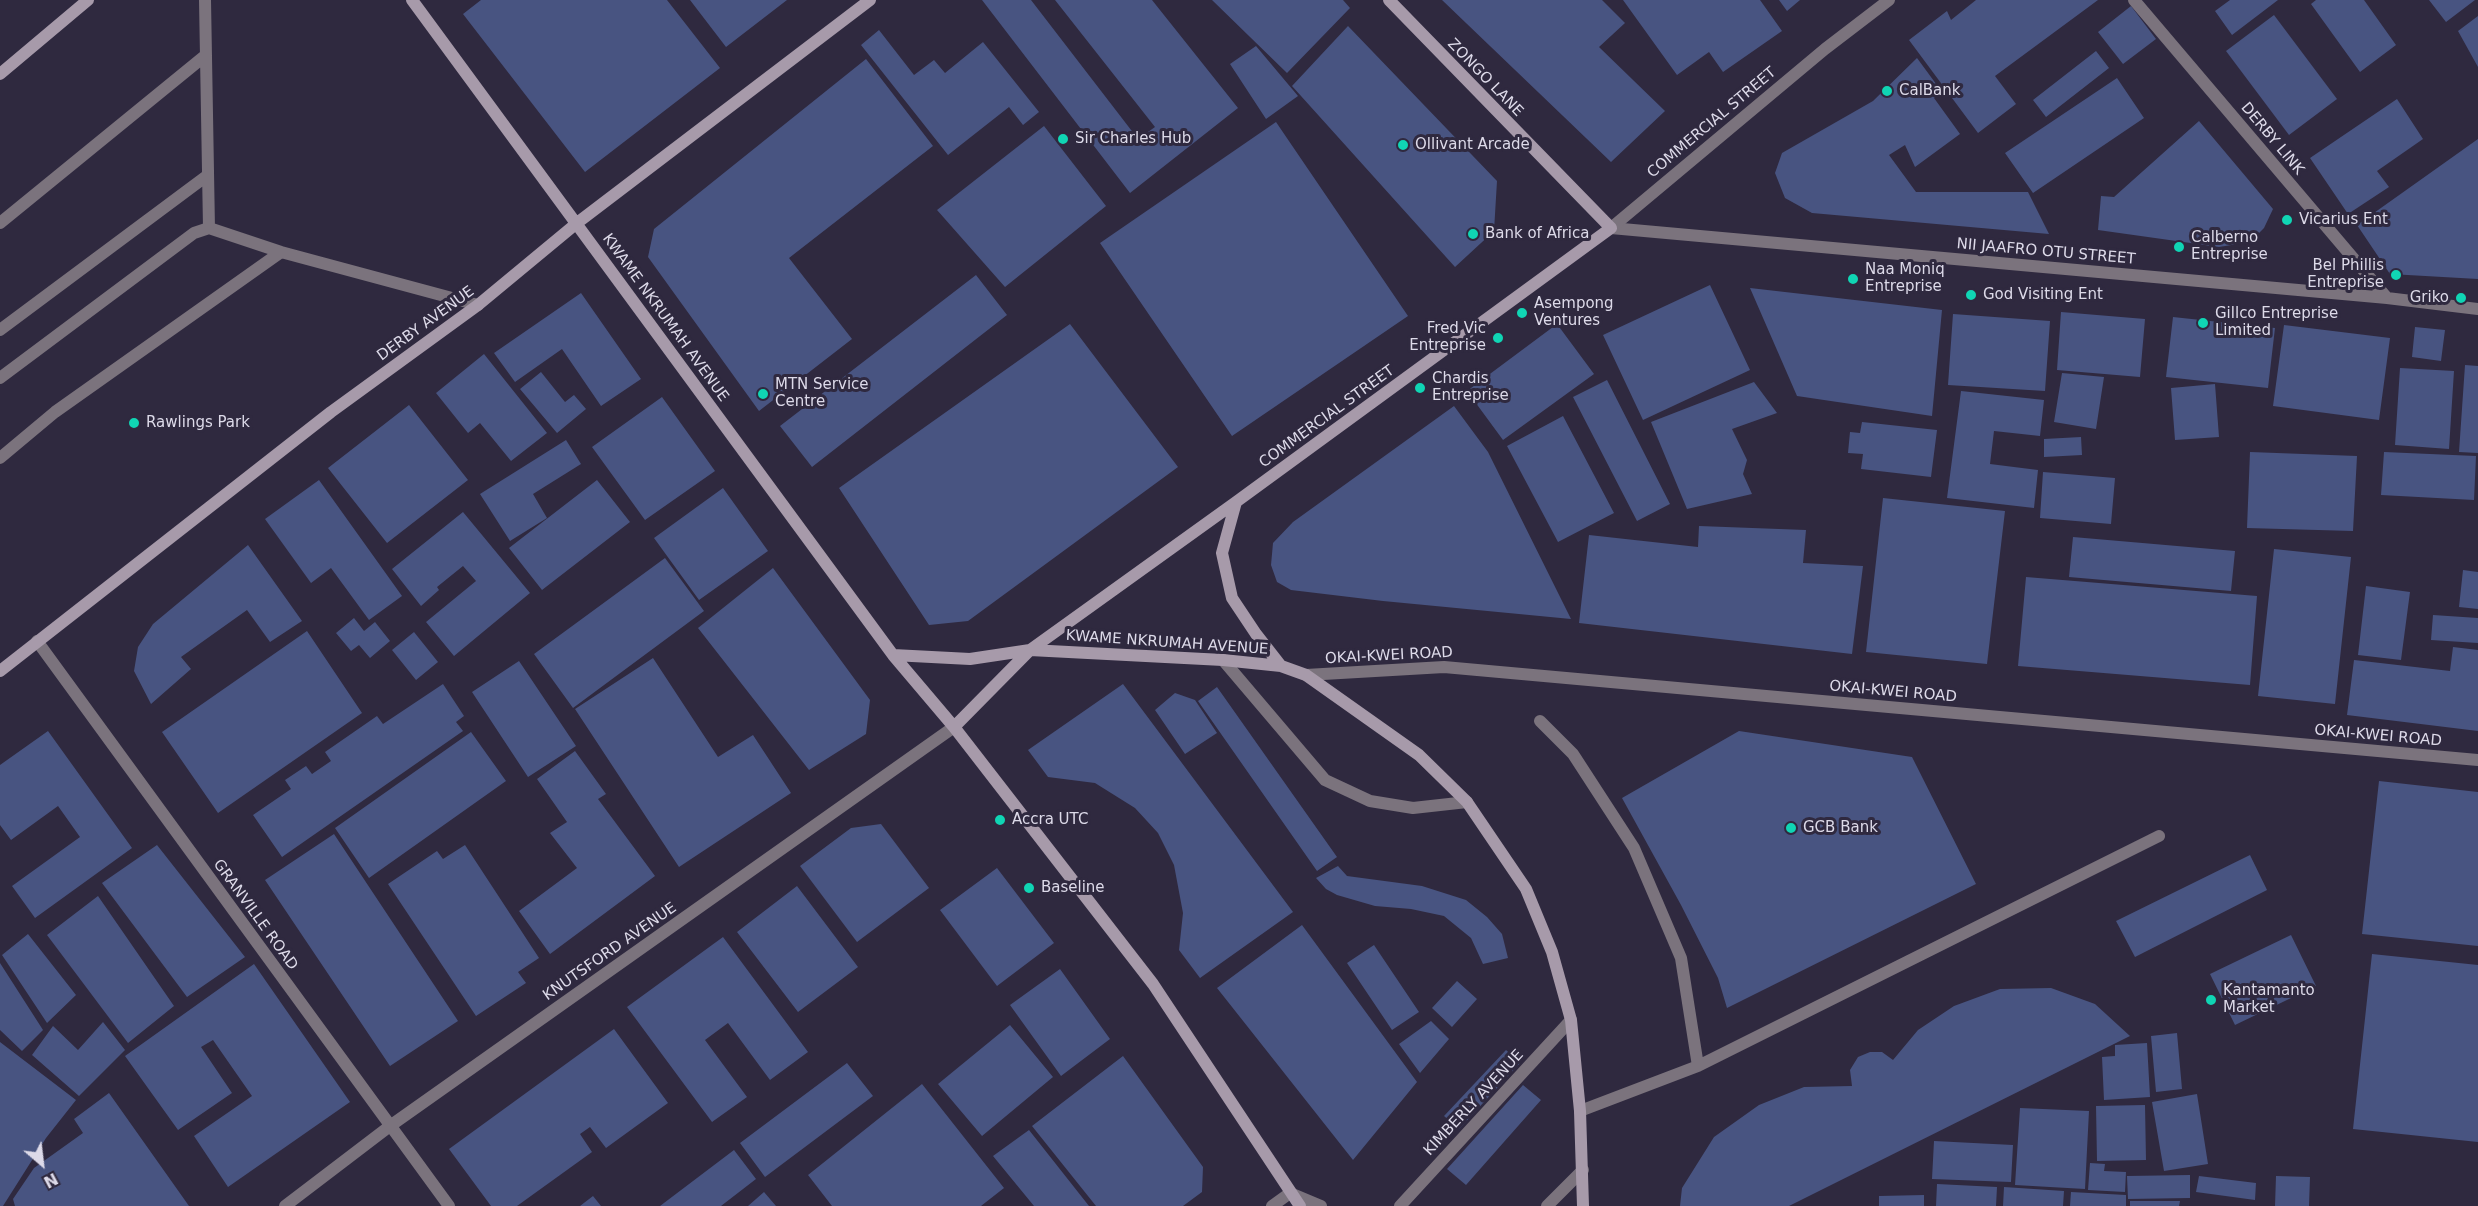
<!DOCTYPE html>
<html>
<head>
<meta charset="utf-8">
<style>
  body { margin:0 }
  #map { position:relative; width:2478px; height:1206px; overflow:hidden; background:#2f293f; font-family:"DejaVu Sans",sans-serif }
  canvas { display:block }
  .north { position:absolute; left:12px; top:1134px; width:60px; height:60px; -webkit-text-stroke:4px #2f293f; paint-order:stroke; rotate:152deg; font-size:16px; font-weight:700; line-height:24px; text-align:center; color:#dddae9 }
  .north::after { content:''; display:block; margin:auto; width:21px; height:27px; background:#dddae9; clip-path:polygon(50% 0,100% 100%,50% 72%,0 100%) }
</style>
</head>
<body>
<div id="map">
<canvas width="2478" height="1206"></canvas>
<div class="north">N</div>
</div>
<script>
const context = document.querySelector('canvas').getContext('2d');
context.lineJoin = 'round';
function fillPath(path, color) { context.fillStyle = color; context.fill(path, 'evenodd'); }
const poly = rows => new Path2D(rows.map(r => 'M' + r).join(''));
function stroke(path, color, width, dash) { context.strokeStyle = color; context.lineWidth = width; context.lineCap = dash ? 'butt' : 'round'; context.setLineDash(dash || []); context.stroke(path); }
function drawText(font, color, halo, rows, align = 'center') {
  context.font = font + ' "DejaVu Sans",sans-serif'; context.lineWidth = 6; context.setLineDash([]); context.textBaseline = 'middle'; context.strokeStyle = halo; context.fillStyle = color; for (const [text, x, y, turn = 0] of rows) {
    context.save(); context.translate(x, y); context.rotate((+turn || 0) * Math.PI / 180); context.textAlign = isNaN(turn) ? turn : align; if (halo) context.strokeText(text, 0, 0); context.fillText(text, 0, 0); context.restore();
  }
}
const building = poly([
  [481,0,667,0,720,68,585,172,463,14],
  [690,0,787,0,726,47],
  [982,0,1031,0,1138,139,1155,127,1055,0,1152,0,1238,108,1130,193],
  [1212,0,1343,0,1350,8,1287,73],
  [1442,0,1602,0,1625,23,1599,47,1665,111,1611,162],
  [1623,0,1760,0,1782,31,1723,72,1709,52,1677,75],
  [1779,0,1800,0,1787,11],
  [1976,0,2098,0,1995,76,2016,104,1978,133,1909,40,1947,11,1951,20],
  [2230,0,2278,0,2232,35,2215,11],
  [2316,0,2364,0,2396,45,2360,72,2311,4],
  [2429,0,2475,0,2446,22],
  [2131,6,2156,39,2123,64,2098,32],
  [2274,15,2337,99,2289,135,2226,51],
  [2478,16,2478,67,2458,31],
  [1348,26,1497,181,1494,231,1455,267,1292,86],
  [879,30,914,75,934,60,945,73,983,42,1039,112,1023,125,1009,107,948,155,861,45],
  [1256,46,1298,96,1266,119,1230,64],
  [2096,51,2109,68,2046,117,2033,100],
  [1917,58,1942,92,1934,98,1960,134,1915,167,1905,145,1889,155,1916,192,2028,192,2049,234,1812,213,1785,198,1775,173,1782,153,1873,101],
  [866,59,933,146,789,258,852,339,759,411,648,257,654,229],
  [2117,78,2144,118,2033,193,2005,153],
  [2397,99,2423,139,2377,171,2389,187,2348,214,2310,158],
  [2199,121,2273,209,2264,228,2250,242,2219,247,2098,230,2101,196,2114,197],
  [1276,122,1408,316,1232,436,1100,243],
  [1044,126,1106,206,1005,287,937,210],
  [2478,139,2478,279,2390,274,2357,225],
  [976,275,1007,315,812,467,780,426],
  [1710,285,1750,370,1643,420,1603,335],
  [1750,288,1942,310,1932,416,1797,396],
  [581,293,641,379,601,406,562,349,515,382,494,353],
  [2061,312,2145,319,2140,377,2057,370],
  [1953,314,2050,321,2045,391,1948,385],
  [2173,317,2275,328,2268,388,2166,377],
  [1070,324,1178,467,968,621,929,625,839,488],
  [1557,324,1594,374,1503,440,1467,391],
  [2284,325,2390,338,2379,420,2273,406],
  [2415,327,2445,330,2441,361,2412,357],
  [484,354,547,433,511,461,480,423,468,433,436,393],
  [2465,365,2478,366,2478,453,2459,452],
  [2400,368,2454,371,2449,449,2395,445],
  [541,372,565,402,574,395,586,409,557,433,520,389],
  [2062,373,2104,377,2096,429,2054,422],
  [1607,380,1670,504,1637,521,1573,397],
  [1754,382,1777,413,1732,429,1747,460,1743,474,1752,494,1687,509,1651,422],
  [2215,384,2219,437,2175,440,2171,388],
  [1961,391,2044,400,2040,436,1994,431,1990,464,2038,470,2034,508,1947,498],
  [662,397,715,471,645,520,592,447],
  [409,405,468,480,387,543,328,468],
  [1454,406,1488,452,1571,619,1383,601,1291,590,1277,582,1271,565,1273,543,1293,522],
  [1563,416,1614,513,1558,542,1507,446],
  [1862,422,1937,430,1931,477,1861,469,1863,454,1848,453,1850,432,1860,433],
  [2081,437,2082,455,2044,457,2044,439],
  [566,440,581,464,533,494,547,518,510,541,480,494],
  [2250,452,2357,456,2353,531,2247,528],
  [2384,452,2476,456,2474,500,2381,495],
  [2043,472,2115,478,2111,524,2040,518],
  [319,480,402,596,369,620,331,568,311,583,265,519],
  [597,480,630,522,542,590,509,548],
  [723,488,768,551,699,600,654,538],
  [1883,498,2005,511,1987,664,1866,652],
  [463,512,530,593,454,656,426,622,476,581,463,566,437,587,439,590,421,606,392,569],
  [1699,526,1806,530,1803,563,1863,566,1852,654,1579,623,1589,535,1698,547],
  [2073,537,2235,551,2231,591,2069,577],
  [248,545,302,621,270,642,247,610,181,657,191,669,151,704,134,671,138,647,153,624],
  [2274,549,2351,557,2335,704,2258,696],
  [665,558,704,611,573,708,534,654],
  [773,568,870,700,866,734,809,770,698,628],
  [2463,570,2478,572,2478,609,2459,607],
  [2026,577,2257,596,2250,685,2018,666],
  [2366,586,2410,592,2401,660,2358,655],
  [2433,615,2478,618,2478,643,2431,640],
  [354,618,364,631,375,622,390,641,370,658,359,645,351,651,336,633],
  [307,631,362,713,218,813,162,732],
  [414,632,438,662,416,680,392,650],
  [2453,647,2478,650,2478,731,2347,715,2354,660,2450,671],
  [653,658,718,757,753,735,791,793,679,867,575,709],
  [519,661,576,746,528,777,472,692],
  [443,684,464,716,456,722,463,731,282,857,253,815,291,789,285,780,306,766,312,774,331,761,325,752,377,716,383,724],
  [1123,684,1293,912,1200,978,1179,950,1183,913,1174,865,1158,833,1135,808,1095,783,1048,777,1028,750],
  [1217,687,1337,857,1317,871,1198,701],
  [1175,693,1195,700,1217,733,1185,754,1155,710],
  [48,731,132,848,35,918,12,886,80,837,58,806,11,840,0,825,0,765],
  [1739,731,1912,757,1976,884,1727,1008,1718,978,1681,905,1622,798],
  [471,732,506,781,369,878,335,828],
  [575,751,606,794,598,799,655,876,550,954,519,911,577,868,550,833,567,822,537,779],
  [2379,781,2478,792,2478,946,2362,934],
  [881,824,929,888,857,942,800,866,851,828],
  [334,834,458,1021,390,1066,265,880],
  [157,845,245,957,187,997,102,883],
  [465,845,539,958,518,972,526,983,476,1016,388,884,437,851,443,859],
  [2250,855,2267,890,2135,957,2116,921],
  [1338,866,1347,876,1422,886,1466,900,1487,917,1502,934,1508,958,1483,964,1471,938,1444,916,1411,909,1375,906,1337,895,1326,889,1316,878],
  [997,868,1054,943,997,986,940,910],
  [797,886,858,967,798,1012,737,932],
  [98,896,174,1006,128,1043,47,935],
  [1302,925,1417,1082,1353,1160,1217,988],
  [28,934,76,995,47,1023,2,955],
  [2291,935,2316,986,2235,1025,2210,974],
  [723,937,808,1052,770,1080,728,1023,705,1040,747,1097,712,1122,627,1007],
  [1374,945,1419,1012,1392,1030,1347,963],
  [2372,954,2478,965,2478,1142,2353,1129],
  [0,963,43,1030,22,1051,0,1030],
  [254,964,350,1102,228,1187,194,1136,252,1096,213,1040,201,1047,232,1093,178,1130,125,1056],
  [1060,969,1110,1039,1061,1076,1010,1005],
  [1457,981,1477,999,1452,1027,1432,1008],
  [2051,988,2095,1004,2130,1036,1789,1206,1680,1206,1682,1188,1714,1137,1759,1105,1804,1087,1852,1086,1850,1070,1858,1057,1870,1052,1882,1052,1893,1060,1918,1030,1954,1006,2000,989],
  [1431,1021,1449,1039,1420,1073,1399,1044],
  [103,1022,125,1050,79,1096,32,1055,53,1026,78,1050],
  [1010,1025,1053,1077,982,1136,938,1084],
  [614,1029,668,1103,606,1148,590,1127,580,1134,592,1152,517,1206,491,1206,449,1149],
  [2177,1033,2182,1089,2156,1092,2151,1036],
  [0,1042,76,1100,46,1138,3,1206,0,1206],
  [2147,1043,2150,1097,2104,1100,2102,1057,2115,1056,2115,1045],
  [1506,1050,1520,1063,1459,1129,1444,1116],
  [1123,1056,1203,1167,1202,1192,1183,1206,1096,1206,1032,1126],
  [847,1063,873,1096,765,1177,740,1143],
  [922,1084,1004,1188,981,1206,832,1206,808,1175],
  [1523,1085,1541,1100,1466,1185,1447,1169],
  [109,1093,189,1206,15,1206,13,1199,34,1168,83,1133,74,1119],
  [2197,1094,2208,1164,2164,1171,2152,1102],
  [2145,1105,2146,1160,2097,1161,2096,1106],
  [2020,1108,2089,1111,2085,1189,2015,1185],
  [1029,1130,1089,1206,1034,1206,993,1156],
  [1934,1141,2013,1145,2011,1182,1932,1179],
  [734,1150,756,1179,721,1206,660,1206],
  [2090,1163,2105,1164,2104,1171,2126,1172,2125,1192,2088,1190],
  [2190,1175,2190,1198,2128,1199,2127,1176],
  [2199,1176,2256,1183,2255,1200,2196,1192],
  [2276,1176,2310,1177,2309,1206,2275,1206],
  [1937,1184,1997,1187,1996,1206,1936,1206],
  [2004,1187,2064,1191,2063,1206,2003,1206],
  [764,1192,776,1206,748,1206],
  [2071,1192,2126,1195,2126,1206,2070,1206],
  [1924,1195,1924,1206,1879,1206,1879,1196],
  [593,1196,601,1206,580,1206],
  [2130,1201,2180,1201,2179,1206,2130,1206]
]);
const service = poly([
  [205,0,209,228],
  [0,223,206,55],
  [0,330,208,175],
  [0,378,194,233,209,228,281,252,478,305],
  [0,458,55,412,281,252],
  [1223,660,1325,780,1370,801,1413,808,1467,802],
  [1540,721,1573,754,1634,848,1681,958,1698,1066],
  [1580,1111,1698,1066,2159,836],
  [1400,1206,1571,1020]
]);
const minor = poly([
  [2134,0,2387,298],
  [1611,228,2387,298,2478,309],
  [37,641,449,1206],
  [1306,675,1444,667,2478,760],
  [285,1206,390,1126,954,727],
  [1272,1206,1290,1193,1321,1206],
  [1547,1206,1583,1170]
]);
const tertiary = poly([
  [1611,228,1825,49,1889,0]
]);
const secondary = poly([
  [412,0,893,655,954,727,1153,984,1300,1206],
  [0,74,88,0],
  [1236,502,1222,553,1232,598,1256,634,1281,666],
  [893,655,970,659,1030,650,1223,660,1281,666,1306,675,1419,755,1467,802,1526,889,1552,952,1571,1020,1580,1111,1583,1206],
  [0,671,331,412,478,305,577,223,870,0],
  [954,727,1030,650,1236,502,1611,228,1389,0]
]);
const markers = [
  [1887,91,6,"#10d5b4"],
  [1063,139,6,"#10d5b4"],
  [1403,145,6,"#10d5b4"],
  [2287,220,6,"#10d5b4"],
  [1473,234,6,"#10d5b4"],
  [2179,247,6,"#10d5b4"],
  [2396,275,6,"#10d5b4"],
  [1853,279,6,"#10d5b4"],
  [1971,295,6,"#10d5b4"],
  [2461,298,6,"#10d5b4"],
  [1522,313,6,"#10d5b4"],
  [2203,323,6,"#10d5b4"],
  [1498,338,6,"#10d5b4"],
  [1420,388,6,"#10d5b4"],
  [763,394,6,"#10d5b4"],
  [134,423,6,"#10d5b4"],
  [1000,820,6,"#10d5b4"],
  [1791,828,6,"#10d5b4"],
  [1029,888,6,"#10d5b4"],
  [2211,1000,6,"#10d5b4"]
];
const streetNames = [
  ["ZONGO LANE",1485,78,46],
  ["COMMERCIAL STREET",1712,123,-40],
  ["DERBY LINK",2272,139,50],
  ["NII JAAFRO OTU STREET",2046,252,5],
  ["KWAME NKRUMAH AVENUE",665,318,54],
  ["DERBY AVENUE",426,324,-36],
  ["COMMERCIAL STREET",1327,417,-36],
  ["KWAME NKRUMAH AVENUE",1167,643,4],
  ["OKAI-KWEI ROAD",1389,656,-3],
  ["OKAI-KWEI ROAD",1893,692,5],
  ["OKAI-KWEI ROAD",2378,736,5],
  ["GRANVILLE ROAD",255,915,54],
  ["KNUTSFORD AVENUE",610,952,-35],
  ["KIMBERLY AVENUE",1474,1103,-47]
];
const poiNames = [
  ["CalBank",1899,91],
  ["Sir Charles Hub",1075,139],
  ["Ollivant Arcade",1415,145],
  ["Vicarius Ent",2299,220],
  ["Bank of Africa",1485,234],
  ["Calberno",2191,238],
  ["Entreprise",2191,255],
  ["Bel Phillis",2384,266,"right"],
  ["Entreprise",2384,283,"right"],
  ["Naa Moniq",1865,270],
  ["Entreprise",1865,287],
  ["God Visiting Ent",1983,295],
  ["Griko",2449,298,"right"],
  ["Asempong",1534,304],
  ["Ventures",1534,321],
  ["Gillco Entreprise",2215,314],
  ["Limited",2215,331],
  ["Fred Vic",1486,329,"right"],
  ["Entreprise",1486,346,"right"],
  ["Chardis",1432,379],
  ["Entreprise",1432,396],
  ["MTN Service",775,385],
  ["Centre",775,402],
  ["Rawlings Park",146,423],
  ["Accra UTC",1012,820],
  ["GCB Bank",1803,828],
  ["Baseline",1041,888],
  ["Kantamanto",2223,991],
  ["Market",2223,1008]
];
fillPath(building, '#485481');
stroke(service, '#7b737d', 12);
stroke(minor, '#7b737d', 12);
stroke(tertiary, '#7b737d', 12);
stroke(secondary, '#a79aaa', 12);
for (const [x, y, r, color] of markers) { const dot = new Path2D(); dot.arc(x, y, r, 0, 2 * Math.PI); context.fillStyle = color; context.fill(dot); stroke(dot, '#2f293f', 2); }
drawText('15px', '#dddae9', '#2f293f', streetNames);
drawText('15px', '#dddae9', '#2f293f', poiNames, 'left');
</script>
</body>
</html>
